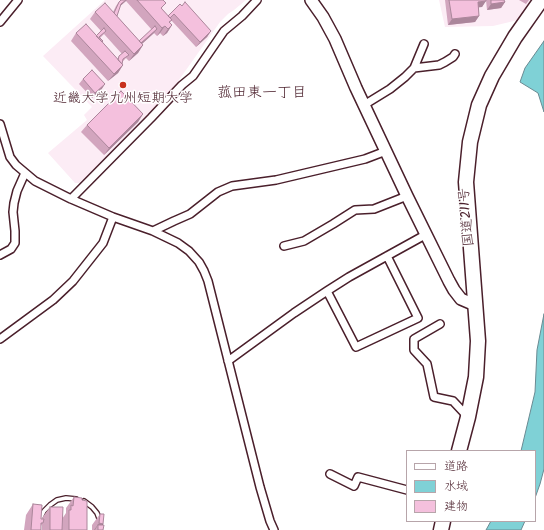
<!DOCTYPE html>
<html>
<head>
<meta charset="utf-8">
<style>
  body { margin:0 }
  #map { position:relative; width:544px; height:530px; overflow:hidden; background:#fff; font-family:Kalam,"Klee One",sans-serif }
  canvas { display:block }
  .legend { position:absolute; left:406px; top:450px; width:130px; height:72px; box-sizing:border-box; background:#fff; border:1px solid #b7a5aa; margin:0; padding:5px 7px; list-style:none; font-size:12px; color:#4a1f2b }
  .legend li { display:flex; align-items:center; gap:8px; height:20px }
  .legend b { width:20px; border:1px solid #b7a5aa }
</style>
</head>
<body>
<div id="map">
<canvas width="544" height="530"></canvas>
<ul class="legend">
<li><b style="height:5px;background:#fff"></b>道路</li>
<li><b style="height:11px;background:#7fd1d6"></b>水域</li>
<li><b style="height:11px;background:#f4c0dd"></b>建物</li>
</ul>
</div>
<script>
const context = document.querySelector('canvas').getContext('2d');
context.lineJoin = 'round';
function fillPath(path, color) { context.fillStyle = color; context.fill(path, 'evenodd'); }
const poly = rows => new Path2D(rows.map(r => 'M' + r).join(''));
function stroke(path, color, width, dash) { context.strokeStyle = color; context.lineWidth = width; context.lineCap = dash ? 'butt' : 'round'; context.setLineDash(dash || []); context.stroke(path); }
function drawText(font, color, halo, rows, align = 'center') {
  context.font = font + ' Kalam,"Klee One",sans-serif'; context.lineWidth = 3; context.setLineDash([]); context.textBaseline = 'middle'; context.strokeStyle = halo; context.fillStyle = color; for (const [text, x, y, turn = 0] of rows) {
    context.save(); context.translate(x, y); context.rotate((+turn || 0) * Math.PI / 180); context.textAlign = isNaN(turn) ? turn : align; if (halo) context.strokeText(text, 0, 0); context.fillText(text, 0, 0); context.restore();
  }
}
const built = poly([
  [105,0,246,0,234,10,228,14,220,22,169,94,80,183,75,183,48,153,87,120,84,115,92,107,43,56],
  [439,0,531,0,518,20,493,26,445,27]
]);
const water = poly([
  [544,41,544,112,538,93,520,82,525,68,544,41],
  [544,314,544,469,540,484,535,498,535,451,521,451,535,392,537,350,544,314],
  [491,521,525,521,521,530,486,530,491,521]
]);
const lane = poly([
  [84,501,92,507,97,513,100,521,100,530],
  [40,519,44,511,50,505,57,500,66,498,76,499]
]);
const street = poly([
  [0,22,18,0],
  [414,68,424,44],
  [364,105,390,89,405,77,414,68,439,65,445,62,453,57,455,54],
  [0,124,10,157,16,165,35,181,71,199,113,217,153,231,178,243,189,251,199,262,204,271,208,281,260,487,270,521,274,530],
  [71,199,151,118,182,85,193,76,224,31,242,16,257,0],
  [153,231,174,221,190,214,218,192,232,186,276,180,365,159,386,151],
  [284,246,304,241,333,224,355,210,374,209,407,196],
  [0,255,11,249,15,243,15,231,13,212,14,203,17,191,25,173],
  [327,291,356,347,418,318,387,256],
  [440,324,414,339,414,350,427,364,434,397,453,401,468,417],
  [0,339,53,300,73,281,103,243,113,217],
  [228,361,294,313,327,291,349,277,425,235],
  [330,474,354,486,358,477,407,490]
]);
const secondary = poly([
  [311,0,323,17,335,39,356,88,407,196,449,281,454,290,461,299,475,305]
]);
const highway = poly([
  [459,451,468,417,476,377,478,341,466,182,470,142,479,105,492,76,515,37,541,0],
  [441,530,443,521]
]);
const wall = poly([
  [121,0,163,0,162,9,168,16,180,4,211,31,207,37,196,47,171,20,170,23,172,25,167,33,163,36,160,33,157,36,154,33,142,44,143,45,138,53,129,61,126,58,123,61,122,64,123,65,118,73,108,81,71,41,76,33,96,36,101,31,90,19,95,12,113,12,116,6,119,2],
  [126,1,152,30,139,41,117,16,120,6],
  [104,34,122,54,117,59,102,42,100,38],
  [445,0,486,0,482,7,478,7,479,16,475,22,448,25],
  [486,0,504,0,505,2,501,8,487,10],
  [519,0,529,0,526,4],
  [83,79,105,84,101,90,92,98,79,84],
  [143,114,138,122,104,155,81,132,87,125],
  [74,497,82,500,87,530,42,530,42,524,41,526,41,530,24,530,26,515,33,504,41,519,42,519,42,518,50,507,62,519,66,513,66,508],
  [100,514,103,530,92,530,92,525]
]);
const shadedWall = poly([
  [126,0,127,0,118,8,121,4],
  [486,1,482,7,474,8,478,2],
  [505,2,501,8,487,10,491,4],
  [479,16,475,22,448,25,452,19],
  [172,25,167,33,163,36,168,29],
  [165,26,160,33,157,36,162,28],
  [157,29,154,33,135,50,138,46],
  [211,31,207,37,196,47,200,42],
  [143,45,138,53,129,61,134,54],
  [123,65,118,73,108,81,114,74],
  [105,84,101,90,92,98,95,93],
  [143,114,138,122,104,155,109,148],
  [99,523,103,524,99,530,98,525,95,530,94,530]
]);
const building = poly([
  [121,0,126,0,121,4,117,16,114,13,119,2,121,0],
  [137,0,163,0,166,3,161,8,172,20,169,22,172,25,168,29,165,26,162,28,137,0],
  [449,0,486,0,486,1,478,2,479,16,452,19,449,0],
  [491,0,504,0,505,2,491,4,491,0],
  [185,2,211,31,200,42,174,14,170,18,168,16,180,4,182,6,185,2],
  [105,3,143,45,134,54,95,12,105,3],
  [86,24,123,65,114,74,76,33,86,24],
  [155,26,157,29,141,43,139,41,155,26],
  [104,28,106,31,99,37,103,41,102,42,96,36,104,28],
  [125,51,129,55,123,59,122,64,118,60,119,56,125,51],
  [92,70,105,84,95,93,83,79,92,70],
  [121,91,143,114,109,148,87,125,121,91],
  [74,497,82,498,82,500,87,501,87,530,69,530,69,510,71,510,71,505,73,506,74,497],
  [33,504,42,505,41,519,44,519,43,523,41,523,41,530,31,530,33,504],
  [50,507,63,507,62,530,50,530,50,507],
  [100,514,104,514,103,524,99,523,100,514],
  [98,525,104,525,103,530,98,530,98,525]
]);
const markers = [
  [123,85,4,"#c8321e"]
];
const poiNames = [
  ["近畿大学九州短期大学",123,100]
];
const streetNames = [
  ["国道211号",468,217,-95]
];
const neighbourhoodNames = [
  ["菰田東一丁目",262,94]
];
fillPath(built, '#fcecf5');
fillPath(water, '#7fd1d6');
stroke(water, '#6a8a92', 1);
stroke(lane, '#4a1f2b', 6);
stroke(street, '#4a1f2b', 10);
stroke(secondary, '#4a1f2b', 14);
stroke(highway, '#4a1f2b', 17);
stroke(lane, '#fff', 3.5);
stroke(street, '#fff', 7);
stroke(secondary, '#fff', 11);
stroke(highway, '#fff', 14);
fillPath(wall, '#d2a5be');
fillPath(shadedWall, '#ab869b');
fillPath(building, '#f4c0dd');
stroke(building, '#ab869b', 1);
for (const [x, y, r, color] of markers) { const dot = new Path2D(); dot.arc(x, y, r, 0, 2 * Math.PI); context.fillStyle = color; context.fill(dot); stroke(dot, '#fff', 1.5); }
drawText('14px', '#4a1f2b', '#fff', poiNames);
drawText('14px', '#4a1f2b', '#fff', streetNames);
drawText('15px', '#4a1f2b', '#fff', neighbourhoodNames);
</script>
</body>
</html>
